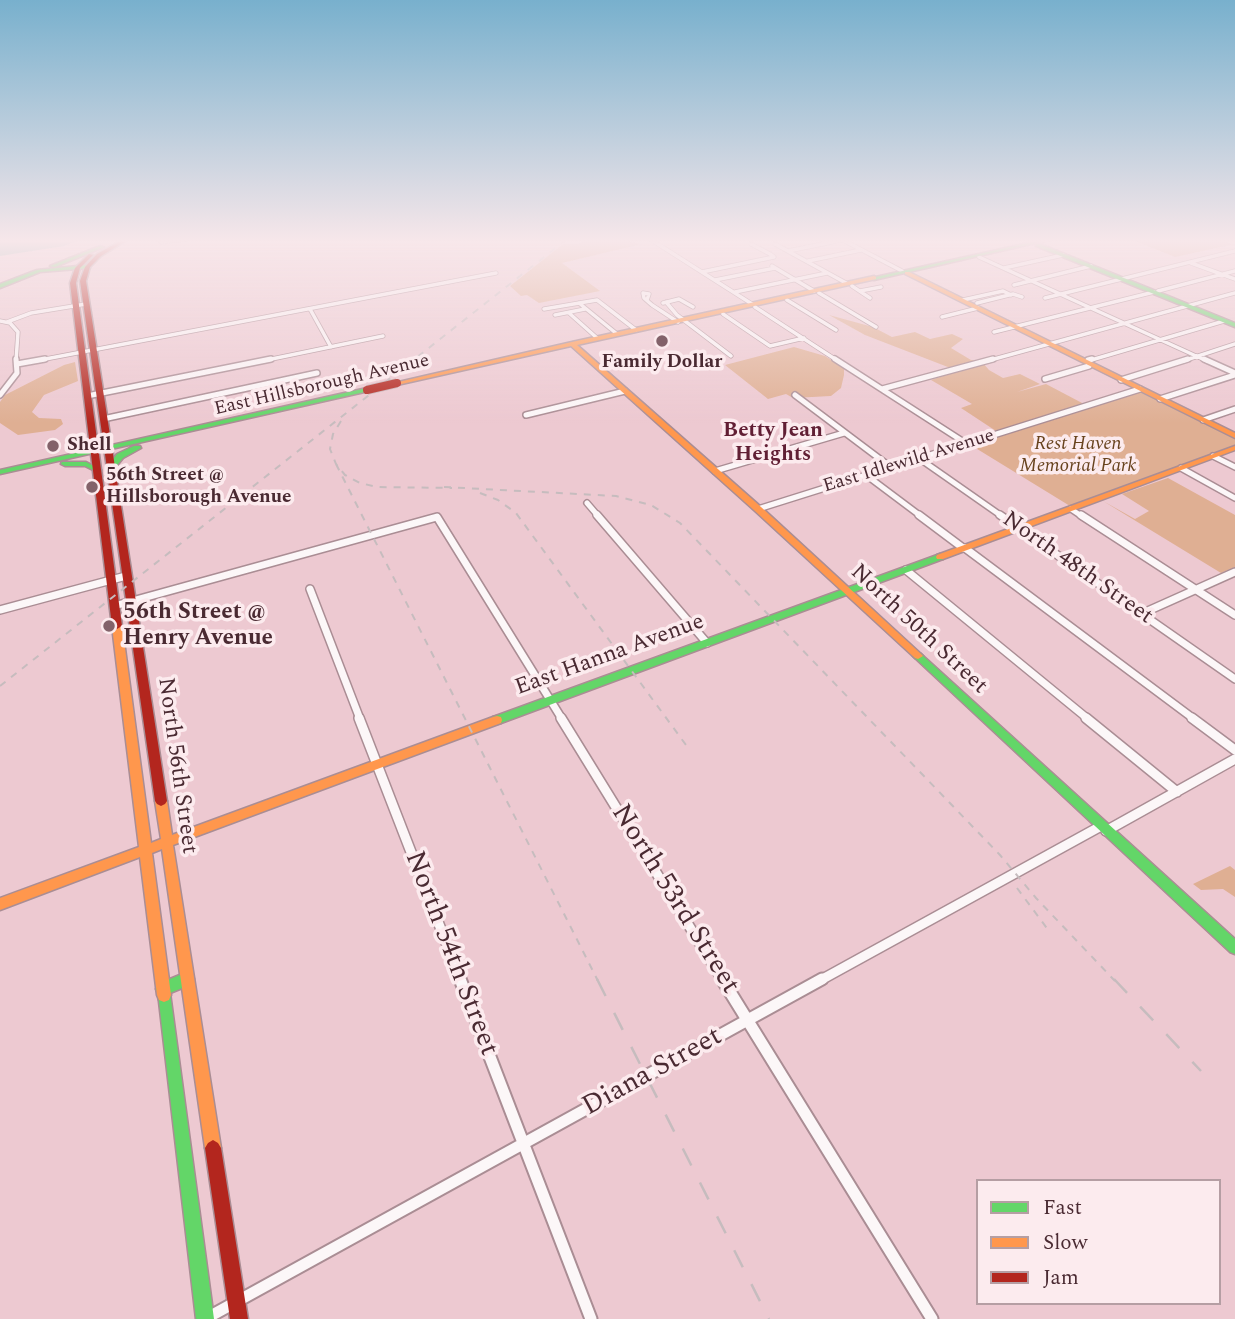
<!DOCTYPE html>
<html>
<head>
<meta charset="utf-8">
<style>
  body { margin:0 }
  #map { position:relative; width:1235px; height:1319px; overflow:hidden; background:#edc9d1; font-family:Spectral,serif }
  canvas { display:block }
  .legend { position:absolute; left:976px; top:1179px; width:245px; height:126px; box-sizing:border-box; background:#fcebee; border:2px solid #b59ea3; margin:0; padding:9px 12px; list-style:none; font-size:21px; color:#4a2a32 }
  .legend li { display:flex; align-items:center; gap:14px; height:35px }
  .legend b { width:35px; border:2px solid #b59ea3 }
</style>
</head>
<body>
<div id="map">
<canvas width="1235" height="1319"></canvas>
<ul class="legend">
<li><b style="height:9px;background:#63d668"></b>Fast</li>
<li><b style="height:9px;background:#ff974d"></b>Slow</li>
<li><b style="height:9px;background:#b3261e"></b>Jam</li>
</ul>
</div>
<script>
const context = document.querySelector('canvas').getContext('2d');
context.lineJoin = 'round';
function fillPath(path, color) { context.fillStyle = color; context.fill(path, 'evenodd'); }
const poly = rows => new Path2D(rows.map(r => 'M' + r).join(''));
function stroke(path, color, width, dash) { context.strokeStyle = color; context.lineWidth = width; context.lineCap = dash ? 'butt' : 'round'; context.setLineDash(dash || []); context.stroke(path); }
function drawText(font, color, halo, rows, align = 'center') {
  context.font = font + ' Spectral,serif'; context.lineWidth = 7; context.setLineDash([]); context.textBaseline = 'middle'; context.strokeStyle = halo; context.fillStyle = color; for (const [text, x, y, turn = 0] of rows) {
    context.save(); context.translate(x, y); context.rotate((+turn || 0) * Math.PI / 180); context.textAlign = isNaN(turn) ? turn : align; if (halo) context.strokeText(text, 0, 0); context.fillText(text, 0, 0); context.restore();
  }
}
const green = poly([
  [587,239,630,239,625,241,642,244,562,263,600,291,539,303,527,295,521,296,510,286,563,244,579,244],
  [1152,239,1219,239,1235,244,1175,257,1137,242],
  [829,315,873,327,892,337,915,332,930,339,952,334,963,339,951,348,971,360,981,361,953,369,865,335],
  [794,347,825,356,839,365,844,368,844,375,841,388,831,396,793,398,786,394,768,399,725,365],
  [75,362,78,381,44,395,32,412,39,418,61,419,63,424,55,430,18,435,0,423,0,402,5,395,64,365],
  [983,363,989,370,1003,378,1020,374,1040,384,1017,392,1046,384,1084,404,996,431,961,408,972,404,931,380],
  [1140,391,1235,437,1235,446,1070,506,969,444],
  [1168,478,1235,515,1235,567,1221,573,1103,501,1135,519,1149,511,1122,494],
  [1230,866,1235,870,1235,897,1223,889,1201,890,1193,884]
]);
const water = poly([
  [0,239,77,239,77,241,64,246,0,256]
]);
const streetFar4 = poly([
  [158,239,162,242,187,239],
  [650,239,752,304],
  [841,239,902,271],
  [1223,239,1235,243],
  [751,244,770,254],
  [775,244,846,283],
  [788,251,842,240],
  [979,257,1207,361],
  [808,261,861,250],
  [1191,263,1235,279],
  [772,266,814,291],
  [1004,268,1063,255],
  [702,272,774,257,770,254],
  [715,280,775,268],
  [1014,285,1091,266],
  [852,286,870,298],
  [860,291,881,287],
  [1158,291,1235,271],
  [735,292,827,273],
  [819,293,876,327],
  [1045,298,1235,251],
  [647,300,649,294,643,293,644,298,652,305,678,322],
  [787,300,836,330],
  [963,300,1003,291,1011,295],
  [666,302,677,315,731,356],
  [579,303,617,334],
  [663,303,679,299,693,307],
  [977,303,1013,294,1022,297],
  [755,307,838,361],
  [310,309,331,347],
  [544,309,597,300,636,330],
  [569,313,597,338],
  [723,314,770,346,804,338],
  [555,315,585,309],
  [942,317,978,308],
  [0,321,10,323,18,332,16,361],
  [7,322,31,313,86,304],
  [994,332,1154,292],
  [35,361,496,273],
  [262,361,383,336],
  [987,361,1235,293],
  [1088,361,1224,321],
  [1183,361,1235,344]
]);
const streetFar3 = poly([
  [835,359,967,444],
  [1204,359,1235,373],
  [17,364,45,359],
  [1045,379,1089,366,1088,360,1092,359],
  [1121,380,1188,359],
  [882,389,993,359],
  [0,395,17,373,16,359],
  [795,395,892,468],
  [87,396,271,359],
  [1160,399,1235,375],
  [526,415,625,391],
  [103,419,317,373],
  [1203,420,1235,409],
  [1213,456,1235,467],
  [920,459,1003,517],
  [1181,468,1235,498],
  [715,471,844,433],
  [866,475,922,517],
  [587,503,599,517],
  [758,509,1140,389],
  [1071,509,1083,517]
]);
const streetFar2 = poly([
  [597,515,707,643],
  [919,515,963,548],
  [1000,515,1235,679],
  [1081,515,1235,615],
  [965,548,1194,719],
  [906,570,1088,719],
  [310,589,360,719],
  [114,606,437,517,562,719],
  [0,610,126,576],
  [1141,614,1235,572]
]);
const streetFar1 = poly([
  [359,718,461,981],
  [561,718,723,981],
  [1086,718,1177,792],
  [1192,718,1235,750],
  [1106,831,1235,759],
  [819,981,1101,826]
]);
const street = poly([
  [460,979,591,1319],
  [722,979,932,1319],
  [205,1319,822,979]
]);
const fast = poly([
  [1046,239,1053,239,874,280,871,278,1046,239],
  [1036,244,1040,244,1235,323,1235,327,1036,246,1036,244],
  [100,246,104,247,55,267,50,266,100,246],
  [88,265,90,266,90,268,40,272,0,288,0,284,37,270,88,265],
  [367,388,370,390,369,391,0,474,0,470,367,388],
  [134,446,140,446,141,448,123,458,114,469,108,469,107,467,117,454,134,446],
  [62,462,86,462,101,470,97,472,85,466,65,466,61,464,62,462],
  [940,554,943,555,944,557,943,559,501,723,497,724,493,723,492,720,493,717,940,554],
  [918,653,921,654,1235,939,1235,954,1230,952,915,658,913,656,918,653],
  [187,972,192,974,194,979,192,984,170,993,214,1319,196,1319,158,993,156,989,158,984,187,972]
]);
const slow = poly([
  [905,272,909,272,1235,433,1235,438,905,274,905,272],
  [874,276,876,277,876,279,577,345,761,507,921,654,923,656,918,659,915,658,755,511,571,346,397,385,394,383,572,342,874,276],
  [1235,446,1235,450,943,559,937,559,936,557,937,555,1235,446],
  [117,623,122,626,151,843,161,839,155,801,157,798,161,796,165,798,167,801,172,835,493,717,497,716,501,717,502,720,501,723,173,845,221,1148,218,1153,213,1156,208,1153,205,1148,162,849,152,853,171,995,169,1000,164,1002,159,1000,157,995,140,857,0,910,0,898,139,847,112,626,117,623]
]);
const jam = poly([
  [124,239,129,239,101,256,90,267,86,281,167,801,165,804,161,806,157,804,155,801,80,281,85,267,97,254,124,239],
  [89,254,93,255,80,268,76,283,122,626,117,629,112,626,70,283,75,268,89,254],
  [213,1140,218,1143,221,1148,248,1319,230,1319,205,1148,208,1143,213,1140]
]);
const railFar1 = poly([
  [341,421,333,434,330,449,336,464,345,475,360,483,377,487,452,488],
  [336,464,598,981],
  [444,487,616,496,651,505,680,523,1000,855,1036,898,1115,981],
  [480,493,498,500,516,513,686,745],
  [0,686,567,239],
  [1017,888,1049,931]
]);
const rail = poly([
  [597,979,769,1319],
  [1114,979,1201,1071]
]);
const jamBridge = poly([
  [367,390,397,383]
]);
const markers = [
  [662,341,7,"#83626a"],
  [53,446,7,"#83626a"],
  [92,487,7,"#83626a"],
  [109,626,7,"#83626a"]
];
const farPoinames = [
  ["Family Dollar",662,363,"center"],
  ["Shell",67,446],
  ["56th Street @",106,476],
  ["Hillsborough Avenue",106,498]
];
const farStreetnames = [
  ["East Hillsborough Avenue",322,386,-13],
  ["East Idlewild Avenue",909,462,-17]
];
const farParknames = [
  ["Rest Haven",1078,445],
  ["Memorial Park",1078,467]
];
const farNeighbourhoodnames = [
  ["Betty Jean",773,432],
  ["Heights",773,456]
];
const streetNames = [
  ["North 48th Street",1077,569,35],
  ["North 50th Street",918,630,43],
  ["East Hanna Avenue",610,656,-20],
  ["North 56th Street",176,766,82]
];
const poiNames = [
  ["56th Street @",123,613],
  ["Henry Avenue",123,639]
];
const nearStreetnames = [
  ["North 53rd Street",674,900,58],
  ["North 54th Street",450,954,69],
  ["Diana Street",653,1073,-29]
];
fillPath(green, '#dfaf93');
fillPath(water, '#71a9a4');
stroke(streetFar4, '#aa8d94', 5);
stroke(streetFar3, '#aa8d94', 8);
stroke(streetFar2, '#aa8d94', 10);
stroke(streetFar1, '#aa8d94', 12);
stroke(street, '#aa8d94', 15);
stroke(fast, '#aa8d94', 3);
stroke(slow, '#aa8d94', 3);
stroke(jam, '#aa8d94', 3);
stroke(streetFar4, '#fcf7f8', 3.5);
stroke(streetFar3, '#fcf7f8', 5);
stroke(streetFar2, '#fcf7f8', 7);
stroke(streetFar1, '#fcf7f8', 9);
stroke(street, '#fcf7f8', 11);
fillPath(fast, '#63d668');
fillPath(slow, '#ff974d');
fillPath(jam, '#b3261e');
stroke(railFar1, '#c6bcbe', 2, [7, 7]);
stroke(rail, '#c6bcbe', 2.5, [19, 19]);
stroke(jamBridge, '#c3aeb3', 10, []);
stroke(jamBridge, '#b3261e', 8);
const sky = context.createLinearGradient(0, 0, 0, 423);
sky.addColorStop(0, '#78b0cd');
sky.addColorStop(0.57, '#f7e7ea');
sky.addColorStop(1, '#f7e7ea00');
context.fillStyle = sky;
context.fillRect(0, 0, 1235, 423);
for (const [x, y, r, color] of markers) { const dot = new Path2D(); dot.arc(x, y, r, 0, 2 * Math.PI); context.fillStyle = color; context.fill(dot); stroke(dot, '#fcebee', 2.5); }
drawText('bold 19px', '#4a2a32', '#fcebee', farPoinames, 'left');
drawText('19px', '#4a2a32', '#fcebee', farStreetnames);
drawText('italic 19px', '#68431e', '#fcebee', farParknames);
drawText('bold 21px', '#611f34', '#fcebee', farNeighbourhoodnames);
drawText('23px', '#4a2a32', '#fcebee', streetNames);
drawText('bold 23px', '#4a2a32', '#fcebee', poiNames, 'left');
drawText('28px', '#4a2a32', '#fcebee', nearStreetnames);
</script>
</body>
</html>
